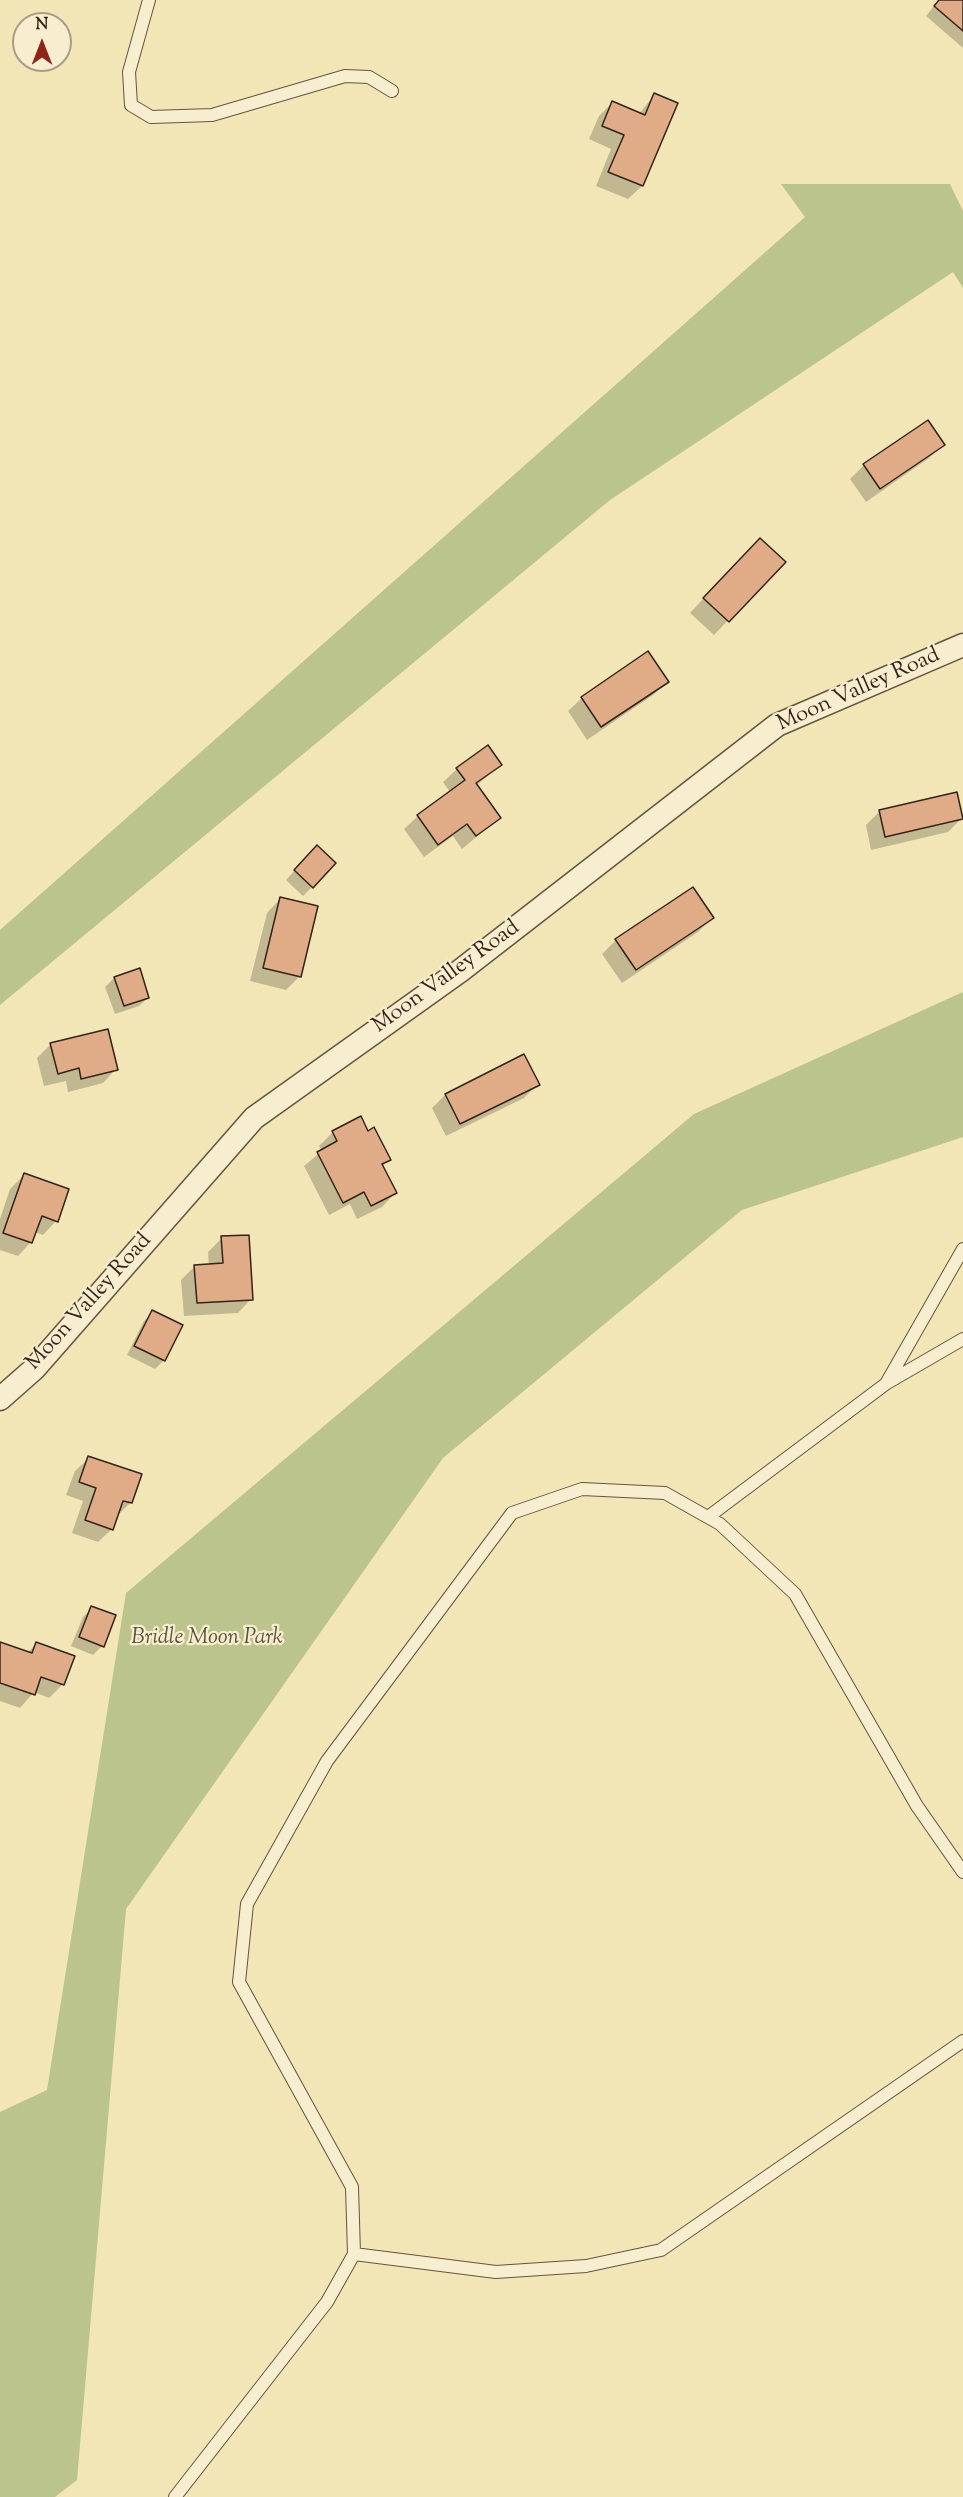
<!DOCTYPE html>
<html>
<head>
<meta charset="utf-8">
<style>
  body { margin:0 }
  #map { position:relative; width:963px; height:2497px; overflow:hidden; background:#f2e5b6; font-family:"Sorts Mill Goudy",serif }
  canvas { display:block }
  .north { position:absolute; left:12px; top:12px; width:60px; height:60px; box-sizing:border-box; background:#f7eed0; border:2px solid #a99d87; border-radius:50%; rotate:0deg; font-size:16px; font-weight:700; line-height:24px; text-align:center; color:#34231a }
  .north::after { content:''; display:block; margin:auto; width:21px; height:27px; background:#8f2418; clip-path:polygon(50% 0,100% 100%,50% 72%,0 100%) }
</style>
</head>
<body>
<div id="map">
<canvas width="963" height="2497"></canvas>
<div class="north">N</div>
</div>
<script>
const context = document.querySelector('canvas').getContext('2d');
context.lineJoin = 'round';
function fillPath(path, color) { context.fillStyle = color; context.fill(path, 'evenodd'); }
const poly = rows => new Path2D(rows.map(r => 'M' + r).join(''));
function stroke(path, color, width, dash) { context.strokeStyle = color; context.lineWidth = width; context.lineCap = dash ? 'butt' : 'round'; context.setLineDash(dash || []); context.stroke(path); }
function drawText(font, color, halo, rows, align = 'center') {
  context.font = font + ' "Sorts Mill Goudy",serif'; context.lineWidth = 4.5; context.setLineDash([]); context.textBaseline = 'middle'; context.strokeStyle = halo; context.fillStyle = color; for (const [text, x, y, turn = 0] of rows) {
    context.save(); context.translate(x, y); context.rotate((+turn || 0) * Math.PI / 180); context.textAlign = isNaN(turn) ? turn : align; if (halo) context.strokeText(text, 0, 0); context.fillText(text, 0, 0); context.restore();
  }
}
const green = poly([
  [781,184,950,184,963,211,963,288,953,272,610,500,0,1005,0,930,805,217],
  [963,992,963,1137,742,1210,443,1458,126,1909,77,2480,55,2497,0,2497,0,2112,47,2090,126,1593,694,1114]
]);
const shadow = poly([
  [939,0,963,0,963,48,926,16],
  [654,95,676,104,642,186,628,199,596,186,611,149,589,139,599,116,612,103,639,114],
  [927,422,943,445,929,458,866,502,850,479,864,465],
  [746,553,783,562,714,635,690,613],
  [648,653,667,681,653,695,587,740,568,711,582,698],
  [500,765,476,786,499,818,462,849,453,836,424,857,404,829,418,816,450,792,443,782,457,769],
  [879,812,962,818,948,832,871,850,866,825],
  [317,847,312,887,303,896,286,880],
  [280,899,300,976,286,990,250,981,267,913],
  [712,918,698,932,622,983,602,954,616,940],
  [139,970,148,998,139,1006,115,1014,105,987,114,978],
  [51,1044,116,1069,103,1083,68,1092,66,1081,44,1086,37,1058],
  [538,1084,524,1098,446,1136,432,1108,445,1095],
  [333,1132,367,1133,389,1159,382,1167,395,1193,382,1207,357,1219,350,1204,329,1215,304,1166,322,1151,319,1146],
  [24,1175,56,1221,43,1235,35,1232,31,1242,18,1256,0,1250,0,1219,10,1189],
  [222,1238,251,1299,238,1313,184,1316,181,1280,195,1266,209,1266,208,1252],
  [153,1312,164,1360,155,1369,127,1355,144,1321],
  [89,1458,130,1503,116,1517,112,1529,98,1542,72,1533,83,1501,66,1495,75,1471],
  [92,1608,102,1646,93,1655,71,1646,83,1617],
  [0,1643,27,1653,37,1643,63,1684,49,1698,34,1692,20,1708,0,1701]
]);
const building = poly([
  [939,0,963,0,963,31,934,6,939,0],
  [654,93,678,103,643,186,608,172,624,135,602,126,612,101,645,115,654,93],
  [928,420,945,445,880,489,863,464,928,420],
  [760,538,786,562,729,622,703,598,760,538],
  [648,651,669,682,601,727,581,697,648,651],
  [488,745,502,765,476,783,501,818,476,836,467,824,438,845,417,815,465,780,456,768,488,745],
  [957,792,963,819,885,837,879,810,957,792],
  [317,845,336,863,313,888,294,870,317,845],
  [693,887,714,918,636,970,615,939,693,887],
  [280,897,318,906,301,977,263,968,280,897],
  [140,968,149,998,124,1006,114,977,140,968],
  [108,1029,118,1070,81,1079,79,1068,58,1074,50,1043,108,1029],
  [524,1054,540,1085,460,1124,445,1094,524,1054],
  [361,1116,368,1131,374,1127,391,1160,382,1164,397,1193,371,1206,364,1192,343,1203,317,1152,337,1141,332,1131,361,1116],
  [24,1173,69,1189,58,1222,42,1216,32,1243,3,1233,24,1173],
  [249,1235,253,1300,197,1303,194,1265,223,1263,221,1236,249,1235],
  [152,1310,183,1325,165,1361,134,1346,152,1310],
  [88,1456,142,1474,132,1503,123,1501,113,1530,85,1520,96,1488,79,1482,88,1456],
  [91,1606,116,1615,104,1647,79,1637,91,1606],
  [0,1642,32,1653,36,1642,75,1656,64,1685,41,1677,35,1695,0,1683,0,1642]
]);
const lane = poly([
  [149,0,129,72,131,105,151,117,212,115,345,76,369,77,392,91],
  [887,1382,963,1249],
  [708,1517,887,1383,963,1339],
  [354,2254,496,2272,586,2266,661,2250,963,2041],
  [175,2497,327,2302,354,2254,352,2187,239,1982,247,1904,327,1761,512,1513,582,1489,665,1493,720,1524,795,1594,917,1806,963,1872]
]);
const street = poly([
  [0,1399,34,1369,254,1118,460,971,777,725,963,645]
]);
const streetNames = [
  ["Moon Valley Road",859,691,-24],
  ["Moon Valley Road",447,978,-36],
  ["Moon Valley Road",90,1303,-48]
];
const parkNames = [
  ["Bridle Moon Park",207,1639]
];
fillPath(green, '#bcc48d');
fillPath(shadow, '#0003');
fillPath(building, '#e0ac88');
stroke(building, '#34231a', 1.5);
stroke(lane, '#645441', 14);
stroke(street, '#645441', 25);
stroke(lane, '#f7eed0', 12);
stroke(street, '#f7eed0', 22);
drawText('22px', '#34231a', '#f7eed0', streetNames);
drawText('italic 22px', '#5d533c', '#f7eed0', parkNames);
</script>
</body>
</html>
